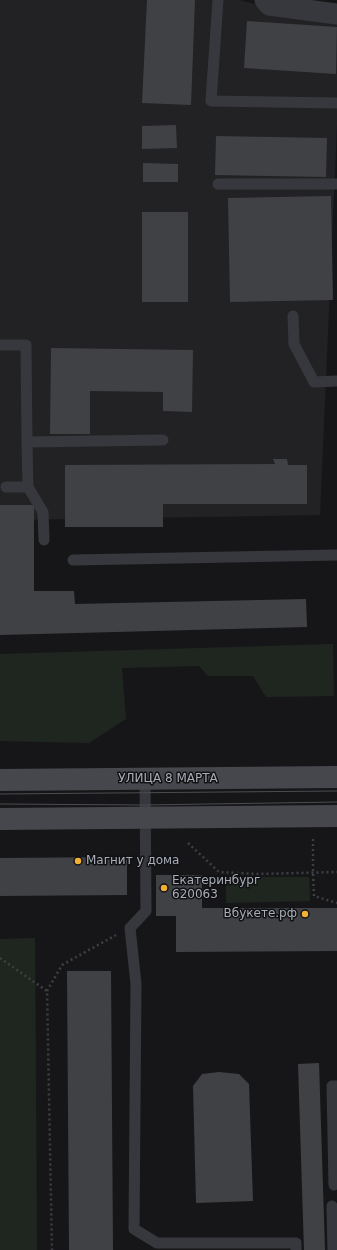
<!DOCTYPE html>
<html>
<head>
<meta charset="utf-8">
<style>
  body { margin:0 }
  canvas { display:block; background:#161618 }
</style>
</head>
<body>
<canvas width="337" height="1250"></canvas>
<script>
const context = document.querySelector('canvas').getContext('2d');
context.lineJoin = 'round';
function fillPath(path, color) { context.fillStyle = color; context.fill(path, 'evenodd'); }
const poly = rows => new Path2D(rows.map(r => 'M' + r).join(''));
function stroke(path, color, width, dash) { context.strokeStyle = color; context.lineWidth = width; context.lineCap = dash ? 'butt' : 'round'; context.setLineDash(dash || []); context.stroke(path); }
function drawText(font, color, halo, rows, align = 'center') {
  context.font = font + ' "DejaVu Sans",sans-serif'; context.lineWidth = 3; context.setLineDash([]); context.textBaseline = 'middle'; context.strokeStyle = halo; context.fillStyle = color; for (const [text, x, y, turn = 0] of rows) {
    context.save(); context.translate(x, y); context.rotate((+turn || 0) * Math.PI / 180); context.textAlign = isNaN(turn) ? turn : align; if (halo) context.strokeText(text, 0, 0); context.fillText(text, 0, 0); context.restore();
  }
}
const built = poly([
  [0,0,241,0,242,1,337,23,337,126,320,515,14,520,0,616]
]);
const green = poly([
  [333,644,334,696,266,697,253,676,208,676,199,666,122,668,126,719,89,743,0,741,0,654],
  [226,877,309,877,310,901,226,903],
  [35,938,37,1250,0,1250,0,939]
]);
const building = poly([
  [147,0,195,0,191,105,142,103],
  [247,21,337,27,336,74,244,68],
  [176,125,177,148,142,149,142,126],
  [216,136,327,138,326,177,215,175],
  [143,163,178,164,178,182,143,182],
  [331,196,333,300,230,302,228,198],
  [142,212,188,212,188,302,142,302],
  [51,348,193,350,192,412,163,411,163,392,90,391,90,434,50,434],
  [273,459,287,459,288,465,307,465,307,504,163,504,163,527,65,527,65,465,275,464],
  [0,505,34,505,34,591,74,591,75,604,306,599,307,627,0,635],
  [127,857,127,895,0,896,0,858],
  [156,875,202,875,202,908,337,908,337,951,176,952,176,916,156,916],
  [67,971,111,971,113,1250,69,1250],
  [319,1063,325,1250,304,1250,298,1064],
  [219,1072,239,1074,249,1084,253,1201,196,1203,193,1086,202,1074]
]);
const path = poly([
  [313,839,313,872,314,896,337,903],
  [188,843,219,872,258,874,337,872],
  [0,958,47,991,52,1250],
  [47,991,62,965,116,935]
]);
const service = poly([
  [218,0,211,101,337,103],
  [218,184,337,184],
  [293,316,294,344,314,382,337,381],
  [0,345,26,345,27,442],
  [6,487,28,487],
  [44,540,43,512,28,487,27,442,163,440],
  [73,560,337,555],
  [145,779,146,911,130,928,136,984,134,1229,157,1243,296,1243,296,1250],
  [334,1185,332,1086,337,1086],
  [332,1206,333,1250]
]);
const minor = poly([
  [265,0,269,5,337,14]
]);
const secondary = poly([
  [0,780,337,777],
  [0,819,337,816]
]);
const tram = poly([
  [0,794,337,791],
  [0,804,145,805,337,802]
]);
const markers = [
  [78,861,4,"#f2b134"],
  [164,888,4,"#f2b134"],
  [305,914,4,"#f2b134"]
];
const streetNames = [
  ["УЛИЦА 8 МАРТА",168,779]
];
const poiNames = [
  ["Магнит у дома",86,861],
  ["Екатеринбург",172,881],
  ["620063",172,895],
  ["Вбукете.рф",297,914,"right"]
];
fillPath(built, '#222225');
fillPath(green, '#1e261f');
fillPath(building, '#404145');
stroke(path, '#3d3f44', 2.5, [2, 3]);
stroke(service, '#37383d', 11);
stroke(minor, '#37383d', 21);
stroke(secondary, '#45474d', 22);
stroke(tram, '#4a4c52', 1);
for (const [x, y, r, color] of markers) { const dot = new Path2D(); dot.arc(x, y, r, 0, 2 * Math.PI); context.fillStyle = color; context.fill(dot); stroke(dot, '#111113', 1.5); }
drawText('12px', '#a8adb8', '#111113', streetNames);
drawText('12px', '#a8adb8', '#111113', poiNames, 'left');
</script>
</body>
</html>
